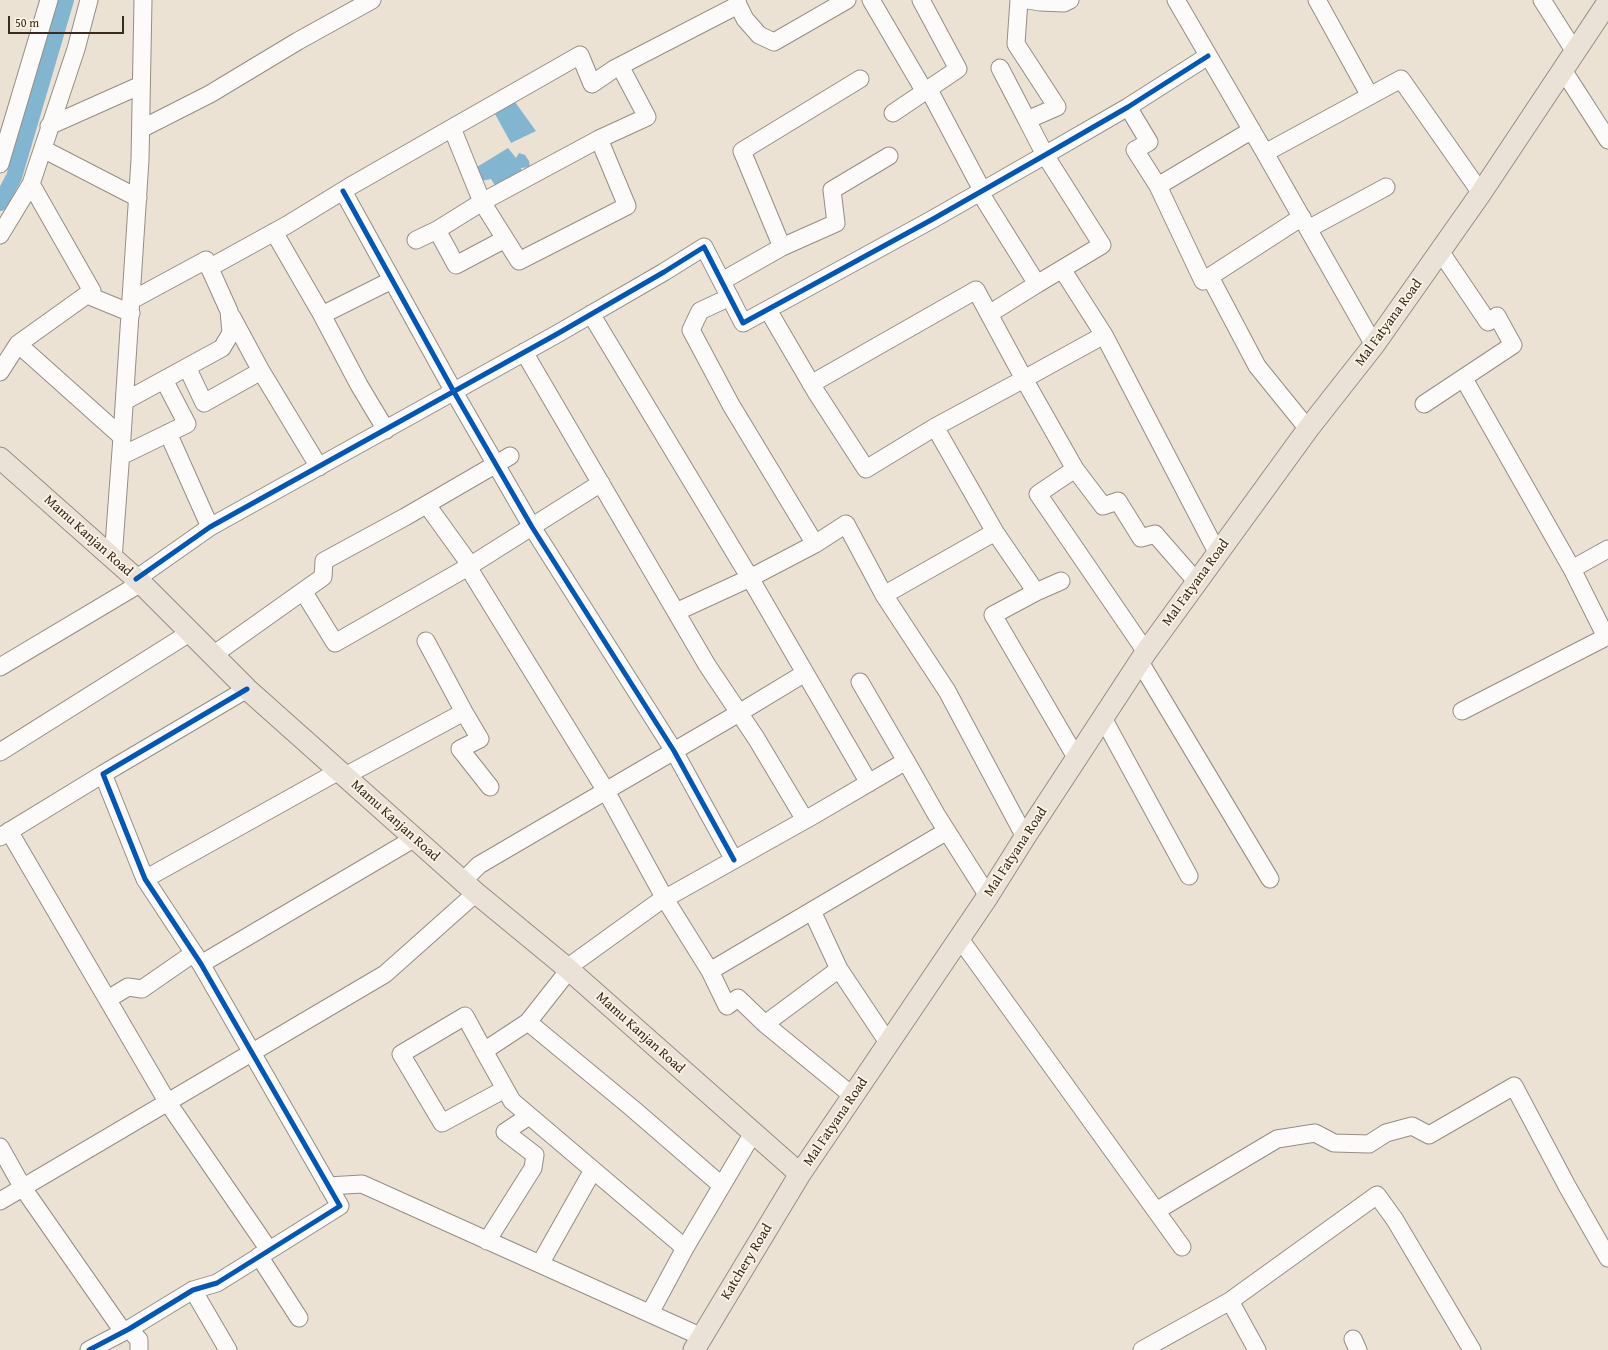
<!DOCTYPE html>
<html>
<head>
<meta charset="utf-8">
<style>
  body { margin:0 }
  #map { position:relative; width:1608px; height:1350px; overflow:hidden; background:#ece2d4; font-family:"Gentium Book Plus",serif }
  canvas { display:block }
  .scale { position:absolute; left:8px; top:16px; width:116px; height:18px; box-sizing:border-box; border:2px solid #3b2a1e; border-top:0; padding-left:5px; font-size:12px; line-height:14px; white-space:nowrap; color:#3b2a1e; -webkit-text-stroke:3px #fcf5e5; paint-order:stroke }
</style>
</head>
<body>
<div id="map">
<canvas width="1608" height="1350"></canvas>
<div class="scale">50 m</div>
</div>
<script>
const context = document.querySelector('canvas').getContext('2d');
context.lineJoin = 'round';
function fillPath(path, color) { context.fillStyle = color; context.fill(path, 'evenodd'); }
const poly = rows => new Path2D(rows.map(r => 'M' + r).join(''));
function stroke(path, color, width, dash) { context.strokeStyle = color; context.lineWidth = width; context.lineCap = dash ? 'butt' : 'round'; context.setLineDash(dash || []); context.stroke(path); }
function drawText(font, color, halo, rows, align = 'center') {
  context.font = font + ' "Gentium Book Plus",serif'; context.lineWidth = 3.5; context.setLineDash([]); context.textBaseline = 'middle'; context.strokeStyle = halo; context.fillStyle = color; for (const [text, x, y, turn = 0] of rows) {
    context.save(); context.translate(x, y); context.rotate((+turn || 0) * Math.PI / 180); context.textAlign = isNaN(turn) ? turn : align; if (halo) context.strokeText(text, 0, 0); context.fillText(text, 0, 0); context.restore();
  }
}
const water = poly([
  [515,102,536,131,511,143,495,114],
  [508,148,516,158,519,153,525,155,529,161,530,167,521,168,523,180,496,187,491,179,481,181,477,167]
]);
const canal = poly([
  [0,203,14,177,66,0]
]);
const minor = poly([
  [871,0,925,92],
  [1028,0,1040,2,1064,3,1070,0],
  [1176,0,1265,153,1374,345],
  [1317,0,1370,96],
  [1542,0,1575,52],
  [738,5,745,19,759,35,774,42,847,0],
  [1000,68,1027,120],
  [1563,70,1608,140],
  [860,79,742,151,782,247,836,223,832,190,889,156],
  [929,90,982,190],
  [1128,107,1149,142,1135,150,1158,186],
  [893,113,958,69,921,0],
  [49,126,141,85],
  [141,129,210,94,298,41,372,0],
  [1252,130,1158,186,1203,281,1302,217],
  [599,139,627,206,519,261,482,202,599,139],
  [599,139,647,117,620,66],
  [43,149,138,198],
  [1265,153,1401,79,1481,193],
  [0,164,49,0],
  [343,191,454,392,532,527,674,751,734,860],
  [979,191,1037,284,1102,245,1045,155,1027,120,1057,107,1016,44,1019,0],
  [1308,229,1386,187],
  [437,230,456,265,505,239],
  [274,232,322,315],
  [0,235,31,184,76,49,89,0],
  [416,240,437,230,482,202,452,128,580,55,592,84,614,69,738,5,737,0],
  [209,268,287,225,349,187,452,128],
  [1062,269,1104,335],
  [1210,277,1257,366,1308,429],
  [722,281,782,247],
  [87,295,131,313],
  [730,297,700,311,691,330,731,405,815,544],
  [768,310,816,392,866,469,935,427,995,532,884,595],
  [591,314,750,578,676,612],
  [989,314,1037,284],
  [232,317,261,371,319,467],
  [18,344,122,437],
  [524,352,707,665,756,738,805,820],
  [187,367,204,403,261,371],
  [0,372,18,344,92,291,31,184],
  [1464,379,1572,569],
  [811,384,976,290,1024,379,1104,335,1218,554],
  [125,401,222,348,231,333,229,311,206,260,132,300],
  [1424,404,1513,345,1497,316,1488,322,1440,251],
  [935,427,1024,379,1075,469],
  [386,430,359,385,322,315,392,280],
  [168,433,210,527],
  [121,456,187,424,164,380],
  [427,505,471,566],
  [995,532,1036,592,993,615,1077,759],
  [113,559,122,437,140,160,143,0],
  [468,567,606,791,665,899,710,971,727,1006,738,998,765,1024],
  [136,579,210,527,557,334,664,272,704,247,743,323,933,219,1045,155,1128,107,1208,56],
  [303,591,335,643,468,567,601,483],
  [1036,592,1061,581],
  [1606,637,1572,569,1608,549],
  [1146,652,1038,494,1075,469,1103,506,1118,501,1141,538,1155,534,1196,581],
  [213,655,323,577,324,561,405,517,510,456],
  [1140,662,1270,879],
  [0,667,141,583],
  [1462,711,1608,636],
  [464,712,480,739,460,749,490,787],
  [1103,718,1189,876],
  [0,752,191,632],
  [906,761,936,814,988,896],
  [345,776,464,712,426,641],
  [869,783,750,578,815,544,846,524,884,595,947,691,1025,837],
  [9,831,168,1103,269,1250],
  [0,837,103,774],
  [145,879,339,771],
  [463,881,479,865,739,713,805,673],
  [812,911,839,969,889,1044],
  [960,939,1182,1247],
  [201,964,415,838],
  [567,968,657,903,814,815,906,761,860,682],
  [839,969,765,1024,854,1097],
  [569,970,528,1022,484,1051,512,1101,685,1248],
  [710,971,947,831],
  [108,999,128,987,142,989,194,953],
  [528,1022,632,1108,721,1185],
  [484,1051,465,1016,401,1054,442,1123,505,1089],
  [0,1147,23,1188,122,1330,129,1329,139,1340,139,1350],
  [328,1186,362,1184,702,1337],
  [0,1201,385,974,476,893],
  [1156,1211,1277,1139,1315,1133,1334,1143,1369,1144,1386,1133,1412,1126,1429,1135,1514,1086,1567,1186,1608,1258],
  [487,1241,533,1168,535,1155,505,1132,529,1116],
  [259,1256,299,1318],
  [540,1264,593,1170],
  [193,1290,228,1350],
  [1230,1301,1257,1350],
  [650,1313,685,1248,753,1133],
  [1353,1339,1358,1350],
  [89,1350,129,1329,193,1290,217,1283,340,1206,201,964,145,879,103,774,247,689],
  [1142,1350,1230,1301,1377,1195,1395,1220,1472,1350]
]);
const major = poly([
  [0,458,141,583,247,689,476,893,567,968,800,1174],
  [694,1350,800,1174,988,896,1025,837,1146,652,1308,429,1374,345,1481,193,1608,2]
]);
const cycleway = poly([
  [343,191,454,392,532,527,674,751,734,860],
  [136,579,210,527,557,334,664,272,704,247,743,323,933,219,1045,155,1128,107,1208,56],
  [89,1350,129,1329,193,1290,217,1283,340,1206,201,964,145,879,103,774,247,689]
]);
const streetNames = [
  ["Mal Fatyana Road",1389,323,-54],
  ["Mamu Kanjan Road",88,536,42],
  ["Mal Fatyana Road",1196,583,-54],
  ["Mamu Kanjan Road",395,821,42],
  ["Mal Fatyana Road",1016,852,-57],
  ["Mamu Kanjan Road",640,1033,42],
  ["Mal Fatyana Road",836,1122,-56],
  ["Katchery Road",747,1262,-59]
];
fillPath(water, '#82b6d0');
stroke(canal, '#82b6d0', 16);
stroke(minor, '#958d84', 19);
stroke(major, '#958d84', 23);
stroke(minor, '#fcfbf9', 17);
stroke(major, '#ebe2d7', 21);
stroke(cycleway, '#0057b8', 5);
drawText('14px', '#3b2a1e', '#fcf5e5', streetNames);
</script>
</body>
</html>
